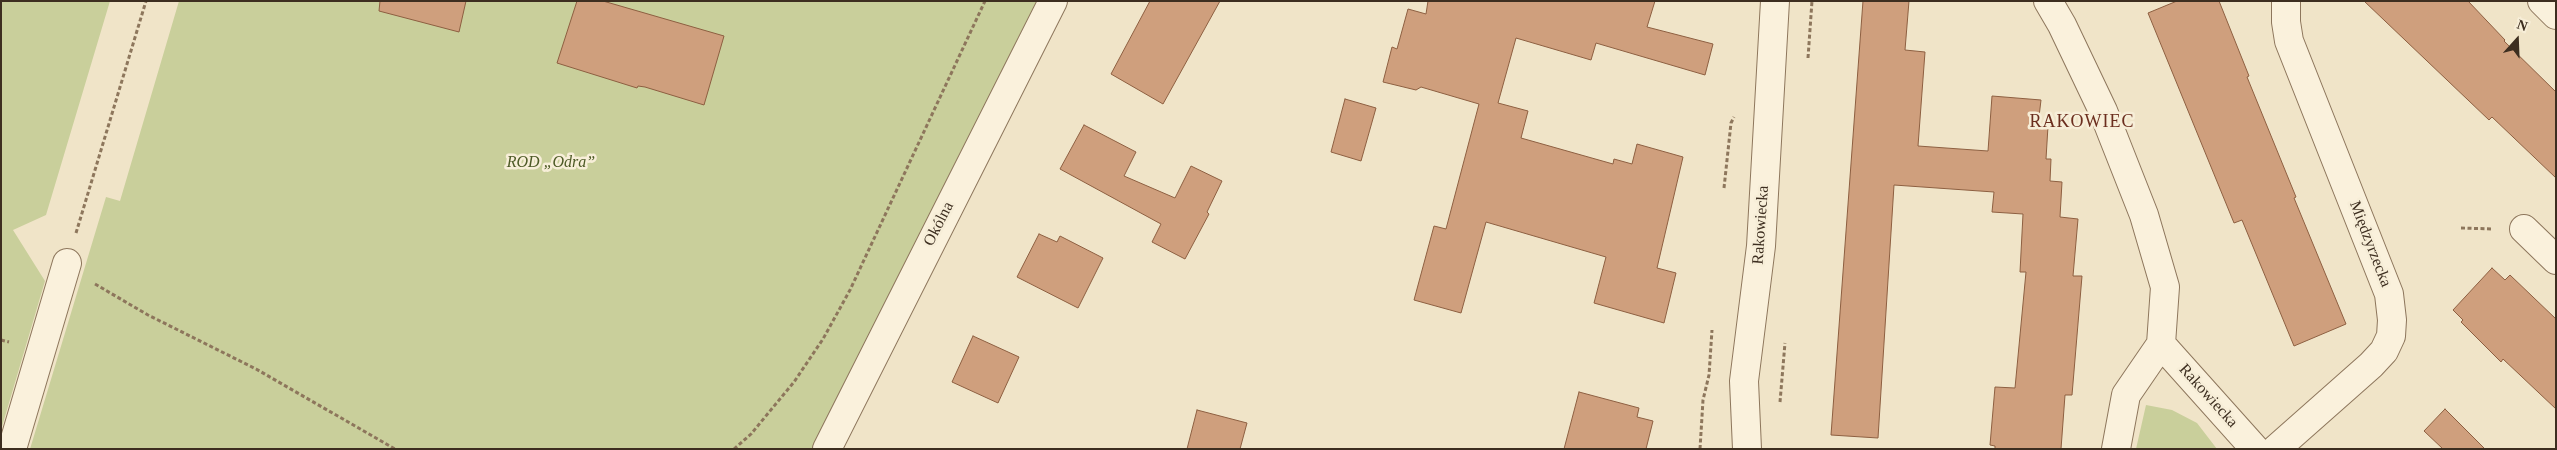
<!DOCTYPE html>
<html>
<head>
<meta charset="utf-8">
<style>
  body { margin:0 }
  #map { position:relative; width:2557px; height:450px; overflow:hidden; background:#f0e4c8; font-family:Georgia,serif }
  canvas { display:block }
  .frame { position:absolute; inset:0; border:2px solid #3d2e20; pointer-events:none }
  .north { position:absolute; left:2492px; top:15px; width:50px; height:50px; -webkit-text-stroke:4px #f7eed8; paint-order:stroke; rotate:20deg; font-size:14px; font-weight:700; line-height:20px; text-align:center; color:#3d2e20 }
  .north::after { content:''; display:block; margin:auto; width:18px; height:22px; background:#3d2e20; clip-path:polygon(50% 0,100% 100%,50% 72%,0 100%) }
</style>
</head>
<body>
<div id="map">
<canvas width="2557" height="450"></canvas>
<div class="frame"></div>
<div class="north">N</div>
</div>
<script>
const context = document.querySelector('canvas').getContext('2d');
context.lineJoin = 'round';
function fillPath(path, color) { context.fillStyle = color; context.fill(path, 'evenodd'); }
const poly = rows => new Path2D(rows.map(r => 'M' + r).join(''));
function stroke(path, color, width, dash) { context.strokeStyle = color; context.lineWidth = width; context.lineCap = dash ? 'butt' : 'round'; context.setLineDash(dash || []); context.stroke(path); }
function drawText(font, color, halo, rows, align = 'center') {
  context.font = font + ' Georgia,serif'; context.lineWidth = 5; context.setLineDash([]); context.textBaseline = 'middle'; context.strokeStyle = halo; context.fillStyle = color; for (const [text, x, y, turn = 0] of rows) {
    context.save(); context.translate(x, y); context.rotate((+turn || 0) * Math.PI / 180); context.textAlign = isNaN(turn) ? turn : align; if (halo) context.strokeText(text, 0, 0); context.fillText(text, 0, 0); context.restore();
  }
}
const green = poly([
  [1,1,110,1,46,215,13,230,45,281,1,430],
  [179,1,1042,1,961,151,812,449,30,449,106,197,120,201],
  [2146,405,2172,410,2197,423,2217,449,2136,449]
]);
const building = poly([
  [380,1,466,1,459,32,379,11,380,1],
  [577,1,603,1,724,36,704,105,645,87,638,86,637,88,557,63,577,1],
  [1150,1,1220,1,1163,104,1111,74,1150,1],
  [1428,1,1655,1,1647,27,1713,44,1705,75,1596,43,1591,60,1516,38,1498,103,1528,111,1521,138,1613,164,1614,159,1632,164,1637,144,1683,157,1657,268,1676,273,1664,323,1594,303,1606,257,1486,222,1461,313,1414,300,1434,226,1446,229,1479,104,1421,87,1416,90,1383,82,1392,47,1397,49,1408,9,1426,14,1428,1],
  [1863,1,1909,1,1905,50,1925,52,1918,146,1988,151,1992,96,2041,100,2038,125,2048,126,2046,159,2051,159,2050,181,2062,182,2060,217,2078,219,2073,276,2082,276,2072,395,2065,395,2061,449,1995,449,1995,446,1990,445,1995,387,2015,388,2026,272,2020,272,2023,214,1992,212,1994,192,1894,185,1878,438,1831,435,1863,1],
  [2177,1,2219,1,2249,76,2247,77,2296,197,2294,198,2346,324,2294,346,2242,220,2234,223,2148,13,2177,1],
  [2364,1,2468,1,2505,40,2504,41,2556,92,2556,178,2492,117,2489,120,2364,1],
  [1345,99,1376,108,1361,161,1331,152,1345,99],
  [1084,125,1136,152,1124,176,1175,198,1191,166,1222,181,1207,212,1209,214,1185,259,1152,242,1161,224,1060,169,1084,125],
  [1039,234,1057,242,1060,236,1103,258,1078,308,1017,277,1039,234],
  [2492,268,2505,280,2510,275,2556,319,2556,409,2503,359,2501,362,2461,322,2463,320,2453,310,2492,268],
  [973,336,1019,357,998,403,952,382,973,336],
  [1579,392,1639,408,1637,417,1653,421,1646,449,1564,449,1579,392],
  [2445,409,2485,449,2443,449,2424,431,2445,409],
  [1197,410,1247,423,1240,449,1187,449,1197,410]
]);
const path = poly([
  [1808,58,1812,1],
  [1724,188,1731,123,1734,117],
  [2461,228,2493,229],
  [76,233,146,1],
  [95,284,148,315,256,369,395,449],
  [1,340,9,342],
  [1780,402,1785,343],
  [734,449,751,434,794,382,823,339,850,290,985,1],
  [1700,449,1703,400,1709,375,1712,330]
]);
const minor = poly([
  [2048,1,2062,25,2103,111,2144,215,2165,287,2161,344,2126,395,2116,449],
  [2542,1,2556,15],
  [2524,229,2556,260],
  [2161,344,2255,449],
  [12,449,67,263],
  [827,449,1053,1],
  [1747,449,1744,381,1761,246,1775,1],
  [2276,449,2371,365,2384,351,2391,336,2392,320,2389,294,2289,41,2286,22,2286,1]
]);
const parkNames = [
  ["ROD „Odra”",551,163]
];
const streetNames = [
  ["Okólna",939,224,-63],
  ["Rakowiecka",1761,225,-86],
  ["Międzyrzecka",2370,244,69],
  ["Rakowiecka",2208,396,48]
];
const neighbourhoodNames = [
  ["RAKOWIEC",2082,122]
];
fillPath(green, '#c9cf9b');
fillPath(building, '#cf9f7d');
stroke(building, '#8d5f41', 1);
stroke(minor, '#8d765c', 30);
stroke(path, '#8d765c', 3, [4, 2.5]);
stroke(minor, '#faf1dc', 28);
drawText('italic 16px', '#4d5a26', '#f7eed8', parkNames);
drawText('16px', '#3d2e20', '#f7eed8', streetNames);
context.letterSpacing = '1px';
drawText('18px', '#6b2e1e', '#f7eed8', neighbourhoodNames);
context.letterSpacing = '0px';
</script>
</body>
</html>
